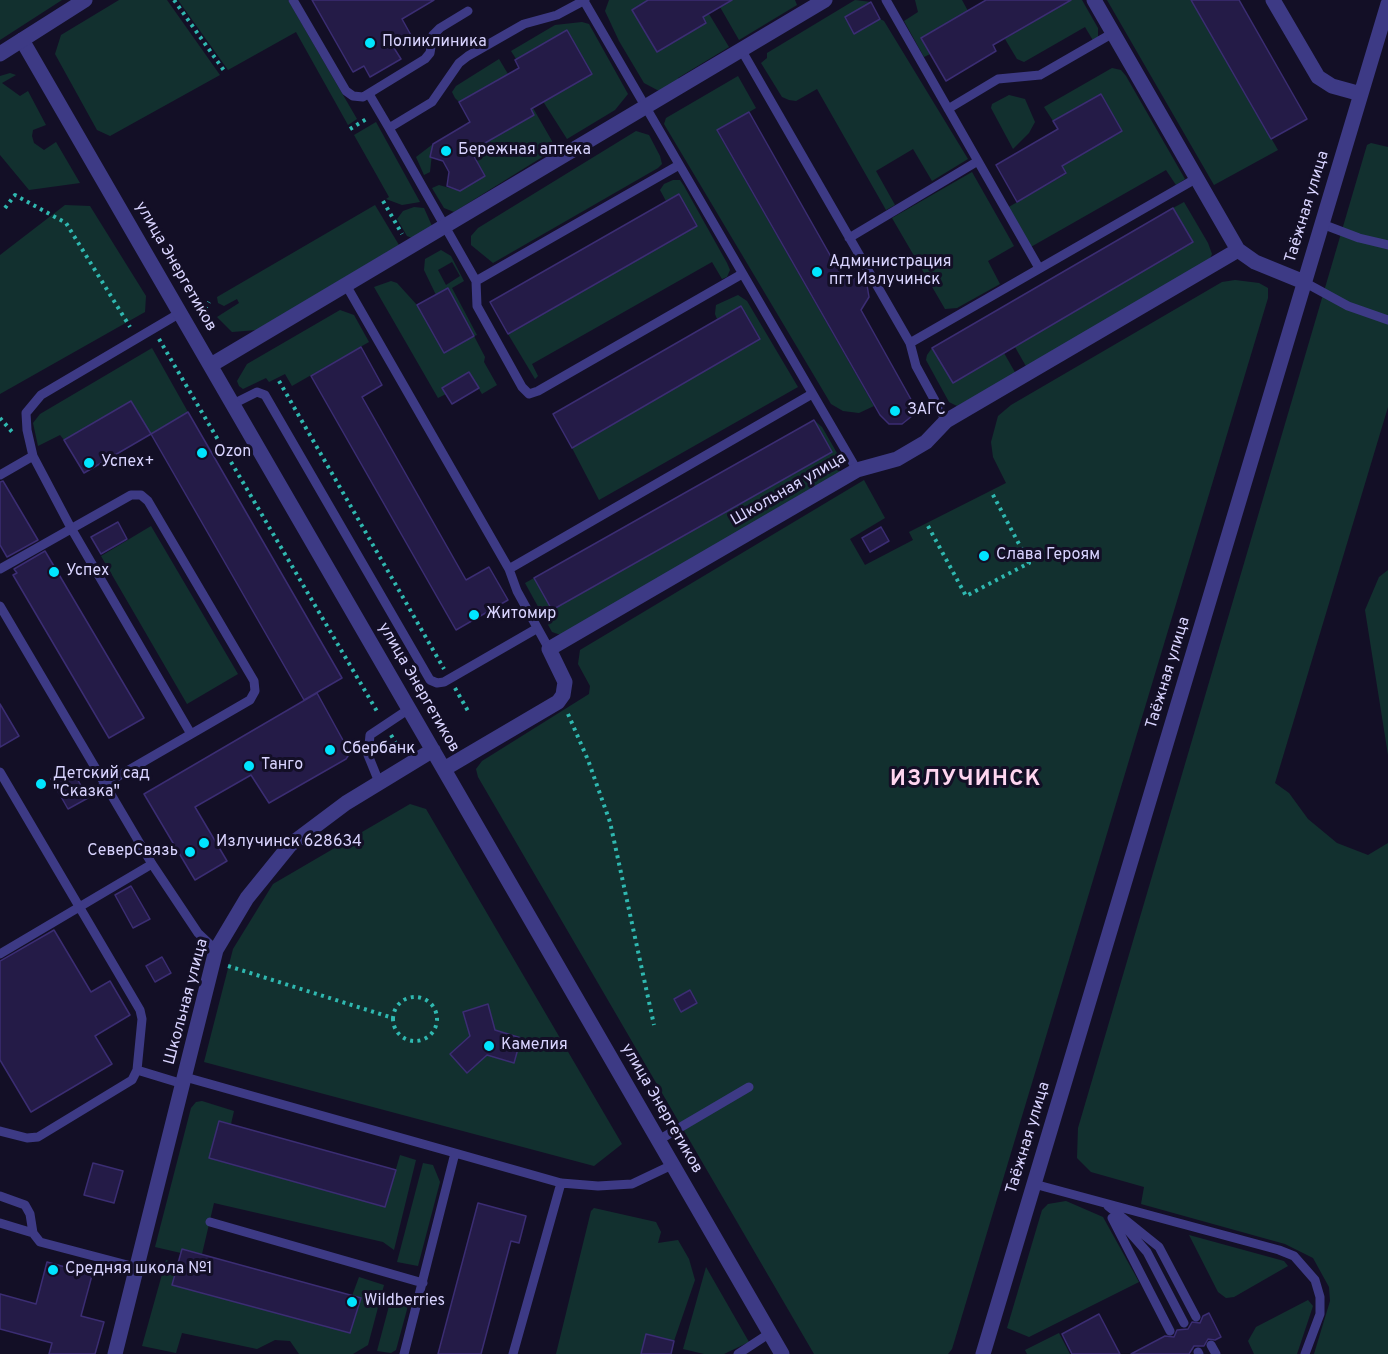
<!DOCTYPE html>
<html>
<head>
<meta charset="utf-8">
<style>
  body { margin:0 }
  canvas { display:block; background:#130f26 }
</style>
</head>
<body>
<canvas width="1388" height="1354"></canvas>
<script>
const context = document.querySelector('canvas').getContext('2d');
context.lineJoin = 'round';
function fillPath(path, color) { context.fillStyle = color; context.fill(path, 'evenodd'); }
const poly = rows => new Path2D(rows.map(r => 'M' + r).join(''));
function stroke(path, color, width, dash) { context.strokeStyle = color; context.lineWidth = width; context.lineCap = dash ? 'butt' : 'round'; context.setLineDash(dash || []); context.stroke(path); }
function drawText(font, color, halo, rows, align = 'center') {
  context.font = font + ' Overpass,sans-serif'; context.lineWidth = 6; context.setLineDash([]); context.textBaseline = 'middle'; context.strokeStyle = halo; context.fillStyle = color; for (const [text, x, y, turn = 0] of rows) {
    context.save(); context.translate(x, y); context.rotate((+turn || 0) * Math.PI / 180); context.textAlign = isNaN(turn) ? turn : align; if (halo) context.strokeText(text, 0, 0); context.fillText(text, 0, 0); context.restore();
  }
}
const green = poly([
  [0,0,62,0,0,40],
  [119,0,167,0,220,75,110,136,97,130,55,54,61,35],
  [178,0,288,0,357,119,348,125,296,32,228,70],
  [609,0,648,0,632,10,657,52,706,23,703,17,709,14,729,47,678,78,679,84,661,92,644,83,619,41,605,11],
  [732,0,795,0,797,5,739,40,720,7],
  [855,0,871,2,845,17,854,33,880,19,884,21,968,159,932,181,913,149,876,171,895,205,886,210,817,89,796,101,789,100,782,97,761,63,767,58,767,53],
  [915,0,962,0,968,11,921,38,930,54,924,57,904,21,918,12],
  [1049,0,1082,0,1098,28,1098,38,1094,42,1085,27,1024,62,1017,59,1005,39,1054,10],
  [1107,0,1191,0,1278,150,1214,185],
  [582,22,589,24,628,94,615,110,567,139,511,51,555,25],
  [499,59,508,74,459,102,455,98,452,92,456,86],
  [1112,68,1121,70,1126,76,1185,179,1176,185,1166,170,1029,248,1007,208,1066,174,1062,166,1122,131,1100,94,1053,121,1044,107],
  [10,73,16,75,2,83,20,96,28,91,46,125,33,130,32,136,34,143,44,150,56,142,80,183,29,190,0,155,0,76],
  [738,76,756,108,717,131,874,406,859,413,843,411,831,404,664,124,666,118],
  [1009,95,1025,99,1035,122,1029,133,1013,149,991,108,992,104],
  [533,108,552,141,552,151,454,212,444,208,432,188,439,185,460,191,485,176,465,142,483,144,534,115,531,109],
  [376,122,420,202,402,205,386,199,389,197,354,135],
  [636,131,649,135,660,156,662,164,658,168,493,263,471,245,471,236,478,228],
  [1371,143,1388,147,1388,407,1275,783,1289,793,1308,819,1337,843,1368,855,1388,843,1388,1354,1314,1354,1330,1301,1329,1287,1313,1258,1285,1244,1141,1204,1144,1187,1091,1172,1077,1158,1078,1128,1367,145],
  [433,144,430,172,424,175,416,157],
  [972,172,1014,246,988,261,1000,284,957,308,945,309,892,218],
  [673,180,680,180,684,186,727,263,730,270,727,277,722,279,712,262,532,364,538,376,535,379,508,334,697,226,679,194,666,201,660,190,664,184],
  [1184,202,1208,243,1212,254,1208,263,1027,368,1015,347,1193,242,1173,208],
  [65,205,90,206,146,296,145,312,0,394,0,255],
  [375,205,399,245,257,330,232,332,217,317,239,303,237,299,224,306,218,303,217,297],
  [414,207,424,208,432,226,412,238,407,236,397,219,403,211],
  [441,250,451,256,464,281,452,288,477,335,474,336,485,357,484,362,497,385,482,394,469,372,443,387,446,394,438,398,374,287,391,281,397,283,417,305,444,353,474,336,448,289,436,295,424,270,425,259],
  [452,262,460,276,446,285,438,270],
  [1235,280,1259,283,1268,288,1268,298,952,1349,948,1354,814,1354,478,777,476,769,482,761,589,694,590,686,578,664,580,650,864,480,885,518,850,539,865,565,913,540,909,532,1006,483,993,457,991,442,998,416,1011,405,1222,282],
  [738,295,747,301,798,387,599,500,572,448,760,339,741,306,717,319,715,314,716,305],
  [340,310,354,315,369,342,292,386,285,374,269,382,266,378,243,389,239,386,237,381,247,364],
  [152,348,188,412,151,434,131,401,64,440,60,435,38,446,33,423,40,414],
  [932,348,953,382,1004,353,1016,374,957,406,949,402,926,360,927,355],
  [814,420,822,427,841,460,840,475,561,635,552,632,525,583,534,578,552,610,832,452],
  [151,526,238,674,187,704,101,556],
  [1388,570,1388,755,1365,610,1379,577],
  [410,804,426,809,622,1144,594,1166,204,1062,233,949,273,884],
  [202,1101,234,1111,231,1124,219,1121,209,1158,385,1207,400,1155,416,1160,394,1250,383,1242,214,1203,202,1254,182,1249,181,1253,155,1247,191,1108,196,1102],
  [423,1163,433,1165,440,1182,418,1266,397,1262],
  [1066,1201,1103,1217,1139,1282,1029,1337,1007,1328,1042,1210,1048,1204],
  [594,1208,656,1222,661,1232,658,1243,678,1240,689,1259,695,1280,674,1341,647,1334,641,1354,556,1354,591,1211],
  [1189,1235,1284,1261,1288,1266,1234,1297,1226,1298,1218,1292],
  [166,1260,178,1264,173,1285,350,1333,361,1299,352,1296,359,1277,384,1285,368,1345,353,1354,299,1354,290,1341,275,1340,257,1349,182,1333,176,1353,142,1346],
  [706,1267,749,1342,724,1354,704,1354,683,1349],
  [393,1291,405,1295,409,1302,396,1350,391,1353,377,1351],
  [1308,1300,1313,1306,1297,1354,1254,1354,1248,1341,1256,1327],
  [1059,1333,1070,1354,1027,1354,1025,1350]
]);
const building = poly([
  [312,0,434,0,402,19,412,37,394,48,401,59,370,77,364,66,353,72,312,0],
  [648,0,732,0,703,17,706,23,657,52,632,10,648,0],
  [986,0,1071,0,993,45,996,51,946,81,921,38,986,0],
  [1191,0,1239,0,1307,119,1271,139,1191,0],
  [871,2,880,19,854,34,845,17,871,2],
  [567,30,592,74,531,109,534,115,471,151,485,176,460,191,447,186,449,172,443,161,430,157,433,144,470,122,459,102,519,68,515,60,567,30],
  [1101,94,1122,131,1062,166,1066,173,1017,202,996,165,1058,129,1053,121,1101,94],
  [749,112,843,278,859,278,867,285,869,297,861,310,913,403,912,416,902,424,889,424,880,415,717,130,749,112],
  [679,194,697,226,508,334,490,302,679,194],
  [1173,208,1193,242,953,383,932,348,1173,208],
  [448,288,474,336,444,353,417,305,448,288],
  [741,306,760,339,572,448,553,414,741,306],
  [361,347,382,385,362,397,466,580,489,567,508,600,456,630,311,376,361,347],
  [469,372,479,388,452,404,442,388,469,372],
  [131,401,151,434,84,473,64,440,131,401],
  [188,412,342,678,304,700,151,434,188,412],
  [814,420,832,452,552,610,534,578,814,420],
  [3,481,38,540,7,557,0,545,0,482,3,481],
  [118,522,127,539,101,554,91,537,118,522],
  [881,527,889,541,870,552,862,538,881,527],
  [45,551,144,718,109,738,13,575,17,573,14,569,45,551],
  [317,693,350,753,346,759,269,803,251,775,195,807,227,861,195,880,144,794,317,693],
  [0,704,19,736,0,747,0,704],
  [71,768,88,798,68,809,51,779,71,768],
  [131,886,150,919,133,928,115,895,131,886],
  [54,930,91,992,110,981,130,1015,95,1036,112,1064,31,1112,0,1060,0,961,54,930],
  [162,957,171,973,155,982,146,966,162,957],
  [690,990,697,1003,681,1012,674,999,690,990],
  [488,1004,495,1030,521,1038,514,1063,487,1055,467,1073,450,1054,470,1036,463,1012,488,1004],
  [219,1121,396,1170,385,1207,209,1158,219,1121],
  [93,1163,123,1171,114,1203,84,1195,93,1163],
  [478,1203,526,1216,519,1243,511,1241,481,1354,438,1354,478,1203],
  [182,1249,361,1298,350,1333,172,1285,182,1249],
  [47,1262,76,1270,78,1263,94,1268,81,1316,104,1322,95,1354,49,1354,52,1343,0,1329,0,1294,36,1304,47,1262],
  [1209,1313,1221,1337,1215,1340,1208,1339,1204,1346,1194,1346,1189,1354,1131,1354,1165,1336,1174,1337,1177,1330,1188,1329,1192,1322,1200,1323,1203,1316,1209,1313],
  [1099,1314,1120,1354,1072,1354,1062,1334,1099,1314],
  [646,1334,674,1341,671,1354,641,1354,646,1334]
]);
const path = poly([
  [174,0,225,72],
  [350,129,368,118],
  [383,201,402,234],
  [5,208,15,195,66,223,130,327],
  [205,309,209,302],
  [159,339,378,713],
  [279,381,444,669],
  [0,418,13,433],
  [928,526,966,596,1029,563,992,493],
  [455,688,468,711],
  [568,714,588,760,610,822,654,1025],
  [391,735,401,752],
  [228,966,393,1018],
  '393 1019a22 22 0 1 1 44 0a22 22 0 1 1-44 0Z'
]);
const service = poly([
  [293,0,346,91,353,96,363,97,425,59,430,53,433,35,440,28,468,11],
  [585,0,557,15,524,24,468,56,459,63,432,102,389,128,476,281,477,306,522,387,529,394,538,391,742,274],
  [886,0,1039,268],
  [584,1,857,470],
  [742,51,910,343,916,366,946,421],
  [369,94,389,128],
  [948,109,998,79,1040,75,1113,33],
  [1322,224,1359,238,1388,245],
  [849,238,978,161],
  [476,281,679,165],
  [1304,282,1348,306,1388,320],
  [346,285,509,569],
  [180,313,41,395,26,413,27,430,33,456,71,528,191,734],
  [910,343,1197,178],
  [233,404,257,392,265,395,430,680,437,683,444,682,536,629],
  [0,475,33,456],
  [0,569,131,495,141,495,148,501,254,681,255,691,250,700,103,785],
  [0,606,152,864,198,933,216,950],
  [549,649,517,591,509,569,812,394],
  [0,772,140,1010,142,1019,137,1070,132,1080,38,1137,27,1138,0,1131],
  [379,782,368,755,370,735,409,709],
  [0,954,152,864],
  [137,1070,183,1084],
  [185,1077,455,1153],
  [657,1141,749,1087],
  [1034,1184,1279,1250,1294,1256,1315,1280,1320,1297,1320,1314,1305,1354],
  [0,1196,25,1205,30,1214,33,1233],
  [1108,1206,1159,1247,1196,1317],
  [1112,1218,1170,1331],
  [1118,1219,1147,1252,1184,1323],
  [210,1222,423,1283],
  [0,1223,33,1233,40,1242,135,1267],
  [1211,1345,1216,1354],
  [1198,1352,1199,1354],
  [404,1354,455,1153,561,1183,598,1186,632,1184,672,1165],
  [513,1354,561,1183],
  [738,1354,770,1333]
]);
const minor = poly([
  [1094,0,1238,250,1255,262,1304,282],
  [1273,0,1318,77,1332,86,1361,94],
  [22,40,782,1354],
  [211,365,825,0],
  [444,769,558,702,563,695,565,682,549,649,857,470,897,459,926,442,946,421,1238,250],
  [115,1354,216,950,247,898,290,845,346,803,433,750],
  [983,1354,1388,4]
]);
const tertiary = poly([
  [0,54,85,0]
]);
const markers = [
  [370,43,6,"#00e5ff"],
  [446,151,6,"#00e5ff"],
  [817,272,6,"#00e5ff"],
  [895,411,6,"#00e5ff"],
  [202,453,6,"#00e5ff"],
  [89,463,6,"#00e5ff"],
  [984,556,6,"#00e5ff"],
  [54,572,6,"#00e5ff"],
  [474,615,6,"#00e5ff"],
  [330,750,6,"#00e5ff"],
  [249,766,6,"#00e5ff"],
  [41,784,6,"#00e5ff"],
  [204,843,6,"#00e5ff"],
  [190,852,6,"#00e5ff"],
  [489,1046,6,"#00e5ff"],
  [53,1270,6,"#00e5ff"],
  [352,1302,6,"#00e5ff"]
];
const poiNames = [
  ["Поликлиника",382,43],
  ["Бережная аптека",458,151],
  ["Администрация",829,263],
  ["пгт Излучинск",829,281],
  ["ЗАГС",907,411],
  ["Ozon",214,453],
  ["Успех+",101,463],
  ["Слава Героям",996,556],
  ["Успех",66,572],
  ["Житомир",486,615],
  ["Сбербанк",342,750],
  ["Танго",261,766],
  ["Детский сад",53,775],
  ["\"Сказка\"",53,793],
  ["Излучинск 628634",216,843],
  ["СеверСвязь",178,852,"right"],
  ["Камелия",501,1046],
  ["Средняя школа №1",65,1270],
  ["Wildberries",364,1302]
];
const streetNames = [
  ["Таёжная улица",1308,207,-73],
  ["улица Энергетиков",175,267,60],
  ["Школьная улица",789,490,-30],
  ["Таёжная улица",1169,673,-73],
  ["улица Энергетиков",418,688,60],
  ["Школьная улица",187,1002,-75],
  ["улица Энергетиков",661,1109,60],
  ["Таёжная улица",1029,1138,-73]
];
const districtNames = [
  ["ИЗЛУЧИНСК",966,781]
];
fillPath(green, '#12302f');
fillPath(building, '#241b47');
stroke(building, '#3b2d73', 1.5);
stroke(path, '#2fb8b0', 4, [3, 4.5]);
stroke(service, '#3d3a85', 9);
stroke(minor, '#3d3a85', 15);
stroke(tertiary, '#3d3a85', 15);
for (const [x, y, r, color] of markers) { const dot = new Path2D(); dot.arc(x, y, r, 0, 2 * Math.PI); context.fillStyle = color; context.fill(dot); stroke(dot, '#130f26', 2); }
drawText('16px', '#d9d4ff', '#130f26', poiNames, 'left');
drawText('16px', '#d9d4ff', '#130f26', streetNames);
context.letterSpacing = '1.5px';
drawText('bold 22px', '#ffd6f0', '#130f26', districtNames);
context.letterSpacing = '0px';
</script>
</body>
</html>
